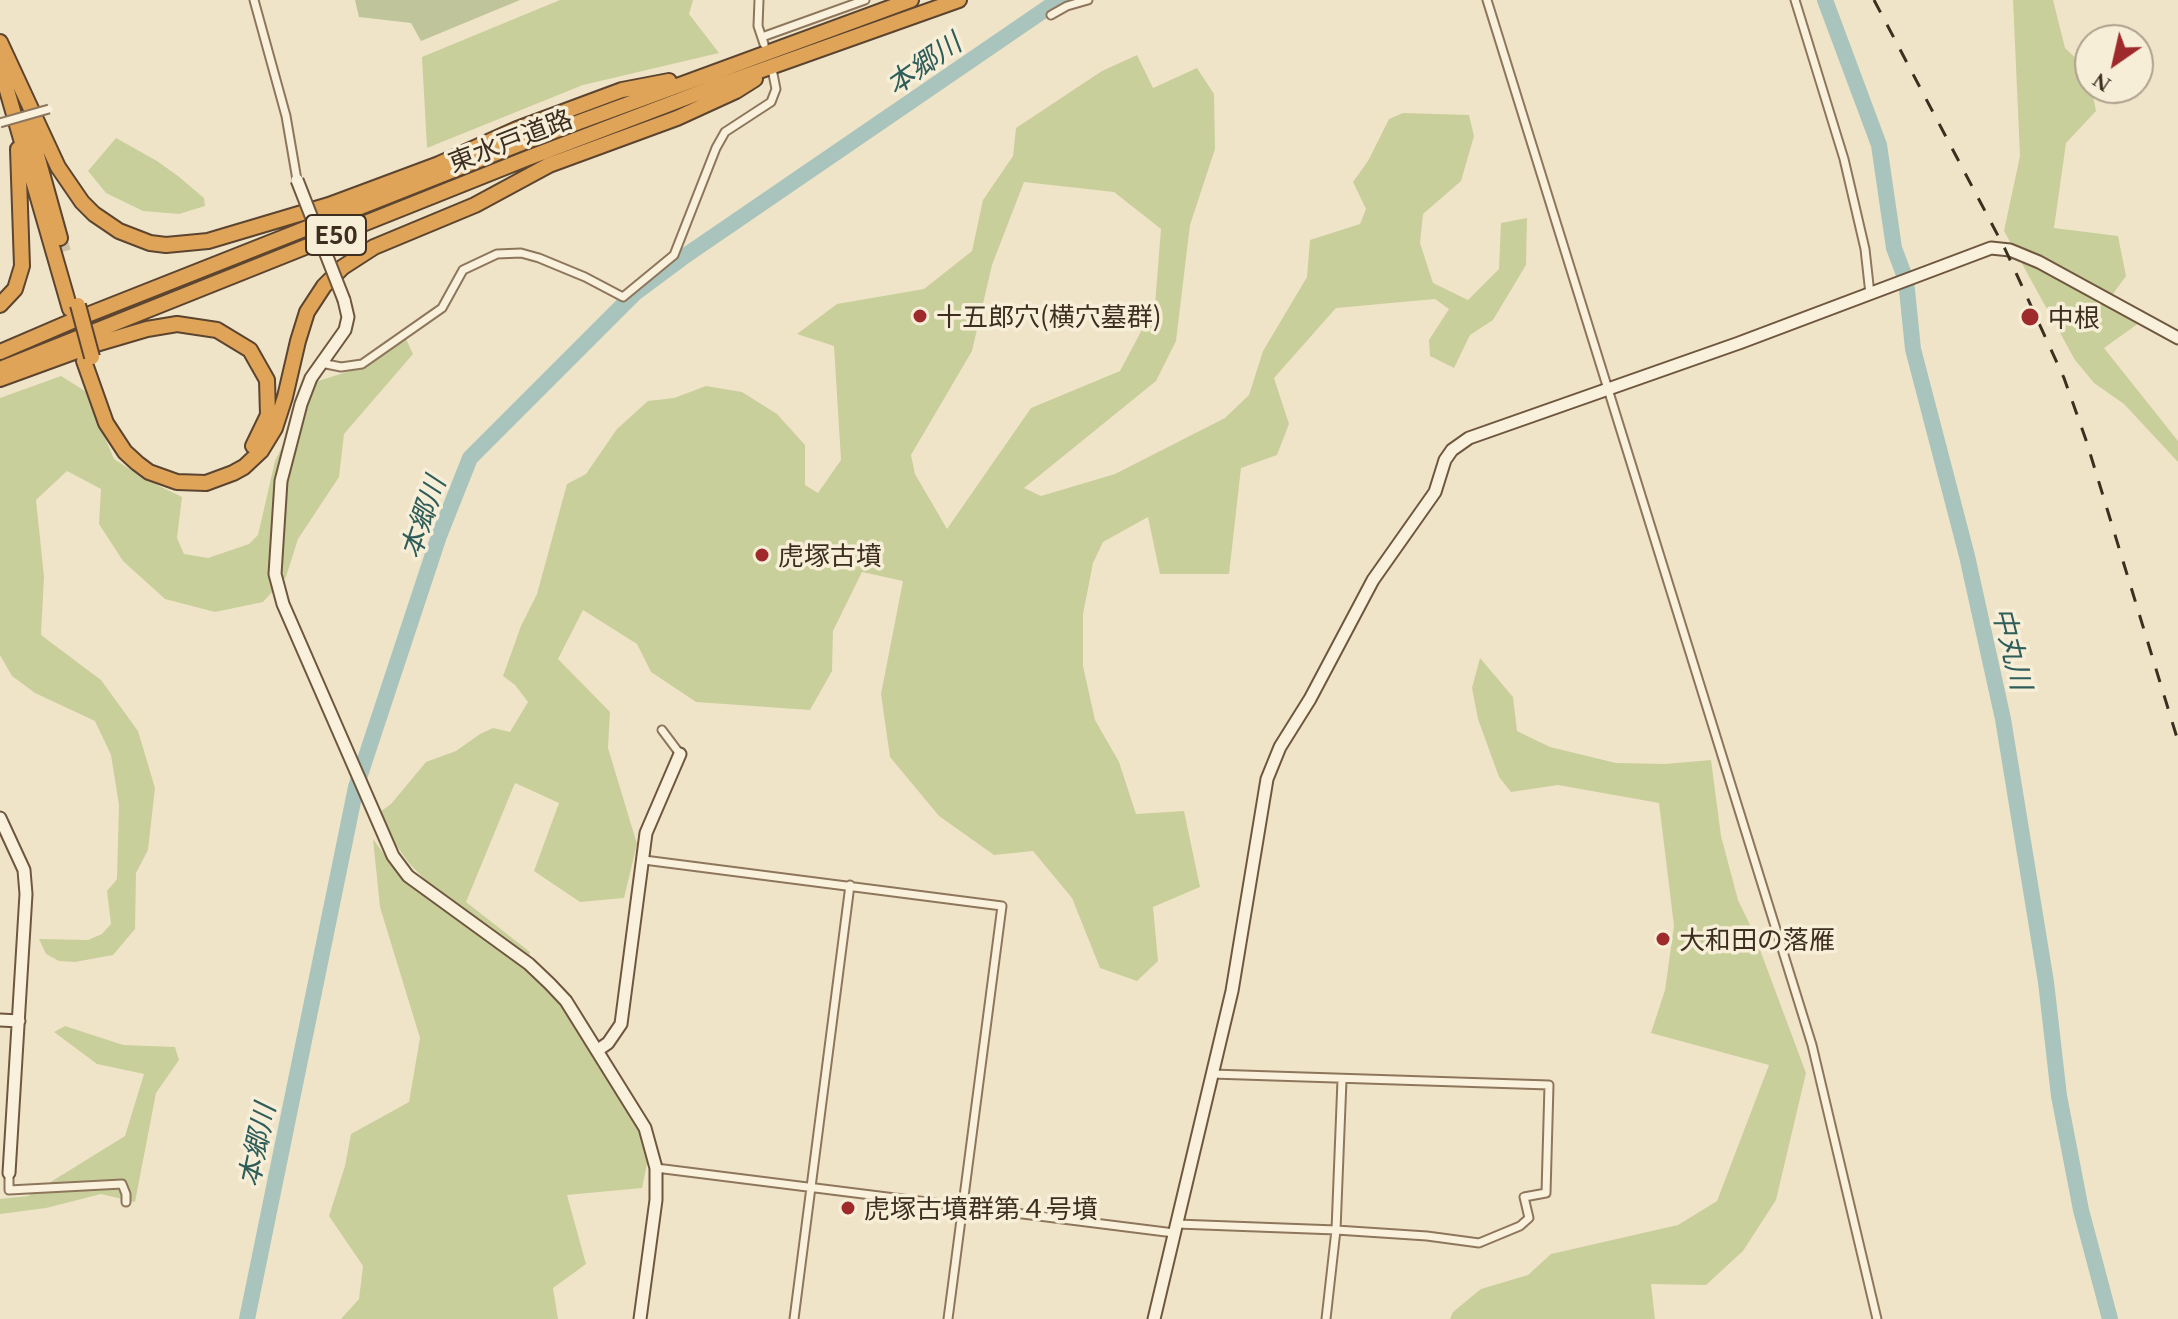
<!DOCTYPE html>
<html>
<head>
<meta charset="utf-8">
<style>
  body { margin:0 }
  #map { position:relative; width:2178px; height:1319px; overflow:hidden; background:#f0e4c8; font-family:Georgia,serif }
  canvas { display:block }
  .north { position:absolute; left:2074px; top:24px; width:80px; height:80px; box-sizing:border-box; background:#f7eed8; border:2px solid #ada18e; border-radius:50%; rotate:214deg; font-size:22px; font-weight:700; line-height:32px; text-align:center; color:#3d2e20 }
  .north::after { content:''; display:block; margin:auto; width:28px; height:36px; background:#9e2a2b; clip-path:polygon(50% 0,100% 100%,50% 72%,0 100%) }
</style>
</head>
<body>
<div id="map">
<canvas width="2178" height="1319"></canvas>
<div class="north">N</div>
</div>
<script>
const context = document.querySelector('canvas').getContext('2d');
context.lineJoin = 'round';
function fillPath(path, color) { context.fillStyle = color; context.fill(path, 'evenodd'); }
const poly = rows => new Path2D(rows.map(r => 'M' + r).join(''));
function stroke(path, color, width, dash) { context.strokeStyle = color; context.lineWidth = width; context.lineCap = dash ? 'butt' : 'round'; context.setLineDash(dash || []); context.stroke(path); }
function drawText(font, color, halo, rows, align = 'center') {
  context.font = font + ' Georgia,"Noto Sans JP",serif'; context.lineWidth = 7; context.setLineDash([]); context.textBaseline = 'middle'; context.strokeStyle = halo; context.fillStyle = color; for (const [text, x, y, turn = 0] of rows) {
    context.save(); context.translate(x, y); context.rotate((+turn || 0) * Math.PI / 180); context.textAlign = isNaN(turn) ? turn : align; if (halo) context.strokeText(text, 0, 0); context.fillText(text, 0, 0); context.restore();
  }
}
const green = poly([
  [560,0,693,0,689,14,719,53,583,85,427,148,422,57],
  [2013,0,2053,0,2065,48,2088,70,2096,111,2066,143,2054,228,2118,236,2126,276,2105,305,2139,323,2104,348,2178,441,2178,462,2124,404,2094,383,2075,360,2004,231,2020,156],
  [1137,55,1153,88,1197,68,1214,94,1215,149,1190,225,1176,341,1156,381,1024,488,1041,496,1115,474,1225,418,1249,395,1263,351,1307,277,1310,240,1360,224,1366,209,1353,182,1368,161,1389,119,1403,113,1469,115,1474,136,1461,181,1423,214,1420,243,1433,283,1468,300,1499,269,1501,223,1527,218,1526,265,1493,320,1470,335,1454,368,1430,356,1429,340,1449,309,1435,299,1336,308,1274,378,1289,424,1277,455,1241,468,1229,574,1160,574,1148,517,1103,542,1093,563,1083,614,1083,666,1095,720,1119,762,1136,814,1184,811,1200,887,1153,907,1158,961,1137,981,1100,968,1072,898,1033,851,994,855,939,816,890,757,881,694,903,581,862,572,833,631,832,671,810,710,696,702,651,672,637,644,583,610,558,659,610,712,608,748,637,844,624,898,580,902,534,871,559,803,515,783,466,902,530,952,528,960,432,887,408,862,392,839,380,812,391,804,426,762,456,751,480,734,493,728,510,732,528,702,515,685,503,676,521,626,537,594,567,484,586,474,617,429,648,401,674,398,706,386,742,392,777,414,805,445,805,485,818,493,841,460,834,346,797,334,837,304,924,289,972,251,983,200,1013,156,1016,128,1102,71],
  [1024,182,1114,192,1161,229,1155,305,1120,371,1031,408,947,529,915,474,911,455,972,351,992,265],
  [116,138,157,161,178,176,204,198,205,206,179,214,143,211,106,193,88,171],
  [406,339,413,354,344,434,339,477,298,539,286,577,263,602,215,612,165,599,123,561,99,524,101,489,67,471,36,500,44,577,41,635,101,680,138,731,155,788,148,850,136,873,135,929,113,955,75,962,59,961,46,954,39,939,88,940,102,934,111,924,107,891,117,879,119,805,111,755,95,721,35,693,12,676,0,655,0,398,61,376,85,391,114,459,145,479,182,497,177,538,184,554,208,558,249,544,258,535,275,461,315,382,369,365],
  [1480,658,1513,697,1517,731,1550,747,1616,763,1665,764,1711,760,1721,836,1738,900,1753,931,1806,1073,1776,1200,1743,1251,1706,1285,1651,1284,1655,1319,1450,1319,1453,1312,1481,1289,1528,1275,1551,1254,1678,1225,1717,1201,1769,1065,1651,1033,1665,990,1674,926,1659,803,1558,785,1511,792,1499,777,1478,719,1472,688],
  [373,839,401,878,524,967,560,1003,635,1123,643,1140,648,1159,642,1188,567,1195,586,1264,553,1288,558,1319,341,1319,359,1299,363,1266,329,1216,345,1166,351,1134,409,1102,420,1038,380,907],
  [65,1026,123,1045,175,1047,179,1060,156,1093,135,1202,101,1194,46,1208,0,1214,0,1199,28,1196,125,1136,144,1074,97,1064,54,1032]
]);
const cemetery = poly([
  [355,0,520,0,421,41,411,23,359,17]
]);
const river = poly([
  [1825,0,1879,145,1894,248,1906,280,1913,349,1967,556,2003,719,2046,982,2059,1096,2081,1210,2110,1319],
  [247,1319,356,787,439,536,470,458,635,293,682,258,1059,0]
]);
const highwayTunnel = poly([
  [60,238,65,255]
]);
const street = poly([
  [254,0,286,116,297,180],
  [759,0,758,26,764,44],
  [1487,0,1812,1045,1877,1319],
  [1795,0,1844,159,1865,249,1870,294],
  [1051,15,1067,6,1088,0],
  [762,37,865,0],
  [321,363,341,367,362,364,442,308,463,270,497,254,521,253,539,258,585,277,623,297,674,255,716,148,725,132,771,102,776,89,773,74],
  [662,730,680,754],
  [644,860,1002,906,948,1319],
  [656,1168,1174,1233],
  [9,1173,9,1190,122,1184,126,1194,126,1202],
  [1177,1224,1336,1230,1427,1236,1479,1243,1520,1226,1529,1218,1524,1197,1546,1193,1549,1085,1212,1074],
  [794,1319,850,885],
  [1326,1319,1336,1230,1342,1080]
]);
const secondary = poly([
  [344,300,348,317,345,330,311,378,301,404,281,481,275,574,283,604,393,856,408,876,529,964,550,984,566,1001,645,1128,656,1168,656,1200,640,1319],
  [0,818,24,870,26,894,9,1173],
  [0,1020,19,1021],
  [598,1050,608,1043,621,1024,646,833,680,754],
  [1154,1319,1232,991,1267,779,1280,747,1310,699,1373,580,1435,492,1445,460,1452,450,1469,438,1739,343,1991,248,2010,250,2039,262,2178,338]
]);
const highway = poly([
  [0,42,58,167,82,202,94,214,119,231,150,243,166,245,208,241,329,205,439,164,517,129,622,90,669,81],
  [0,66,70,309],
  [27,119,60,238],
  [0,305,15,289,22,266,18,149],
  [0,352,77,319,522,143,911,0],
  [84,361,106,423,125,452,137,463,149,472,177,482,206,483,233,473,244,467,261,451,275,428,285,397,298,341,307,312,324,286,343,267,374,247,475,205,549,165,677,118,736,91,755,79],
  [0,369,528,158,717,86,959,0],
  [0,379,96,344,147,329,177,324,217,330,250,350,267,380,268,415,253,446]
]);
const rail = poly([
  [1874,0,2005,249,2064,378,2086,440,2178,741]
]);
const streetBridge = poly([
  [0,123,49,109]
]);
const secondaryBridge = poly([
  [297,180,344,300]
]);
const highwayBridge = poly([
  [78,305,92,357]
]);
const markers = [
  [920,316,8,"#9e2a2b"],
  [2030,317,10,"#9e2a2b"],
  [762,555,8,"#9e2a2b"],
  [1663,939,8,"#9e2a2b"],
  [848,1208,8,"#9e2a2b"]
];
const shields = [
  [336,235,60]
];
const shieldNames = [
  ["E50",336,235]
];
const streetNames = [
  ["東水戸道路",510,140,-21]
];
const poiNames = [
  ["十五郎穴(横穴墓群)",936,316],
  ["中根",2048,317],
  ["虎塚古墳",778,555],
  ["大和田の落雁",1679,939],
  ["虎塚古墳群第４号墳",864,1208]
];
const waterNames = [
  ["本郷川",923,63,-35],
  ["本郷川",422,517,-71],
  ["中丸川",2013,648,76],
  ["本郷川",256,1145,-78]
];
fillPath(green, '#c9cf9b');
fillPath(cemetery, '#bfc49a');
stroke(river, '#a9c4bc', 16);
stroke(highwayTunnel, '#ccc0a6', 14, [14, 7]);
stroke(street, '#8d765c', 11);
stroke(secondary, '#6f573f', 15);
stroke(highway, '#5b4430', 18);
stroke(street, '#faf1dc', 7);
stroke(secondary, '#faf1dc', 11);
stroke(highway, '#e0a458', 14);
stroke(rail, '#3d2e20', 3, [14, 14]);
stroke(streetBridge, '#8d765c', 11, []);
stroke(secondaryBridge, '#6f573f', 15, []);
stroke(highwayBridge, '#5b4430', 18, []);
stroke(streetBridge, '#faf1dc', 7);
stroke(secondaryBridge, '#faf1dc', 11);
stroke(highwayBridge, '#e0a458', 14);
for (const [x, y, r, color] of markers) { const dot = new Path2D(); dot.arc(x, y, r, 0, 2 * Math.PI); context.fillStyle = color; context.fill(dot); stroke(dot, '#f7eed8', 3); }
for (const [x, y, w] of shields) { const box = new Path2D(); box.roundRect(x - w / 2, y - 20, w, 40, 6); context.fillStyle = '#f7eed8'; context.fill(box); stroke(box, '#3d2e20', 2); }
drawText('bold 24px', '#3d2e20', null, shieldNames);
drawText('26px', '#3d2e20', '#f7eed8', streetNames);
drawText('26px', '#3d2e20', '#f7eed8', poiNames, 'left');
drawText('italic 28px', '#2f5d5a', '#f7eed8', waterNames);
</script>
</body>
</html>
